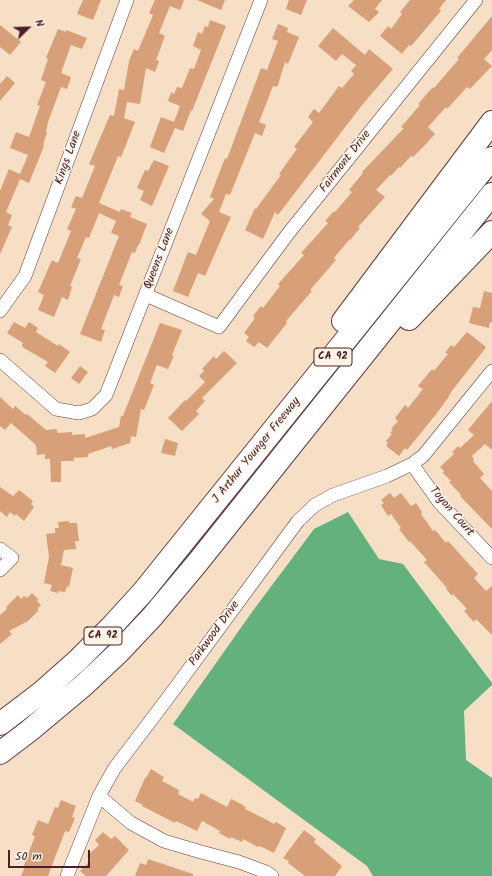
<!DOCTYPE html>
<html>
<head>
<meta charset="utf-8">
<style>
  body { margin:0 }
  #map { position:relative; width:492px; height:876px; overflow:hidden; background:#f6dfc5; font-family:Kalam,sans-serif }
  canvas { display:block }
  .north { position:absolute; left:8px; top:8px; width:40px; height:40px; -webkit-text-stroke:3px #fcf5e5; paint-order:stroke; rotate:67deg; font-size:11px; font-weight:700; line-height:16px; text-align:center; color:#4a1f2b }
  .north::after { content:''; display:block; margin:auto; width:14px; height:18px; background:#4a1f2b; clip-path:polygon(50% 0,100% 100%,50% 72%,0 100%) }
  .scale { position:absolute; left:8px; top:850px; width:82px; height:18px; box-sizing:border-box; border:2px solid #4a1f2b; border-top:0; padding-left:5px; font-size:12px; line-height:14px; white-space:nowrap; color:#4a1f2b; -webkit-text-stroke:3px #fcf5e5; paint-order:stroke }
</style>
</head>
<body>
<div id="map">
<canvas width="492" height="876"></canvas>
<div class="north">N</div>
<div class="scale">50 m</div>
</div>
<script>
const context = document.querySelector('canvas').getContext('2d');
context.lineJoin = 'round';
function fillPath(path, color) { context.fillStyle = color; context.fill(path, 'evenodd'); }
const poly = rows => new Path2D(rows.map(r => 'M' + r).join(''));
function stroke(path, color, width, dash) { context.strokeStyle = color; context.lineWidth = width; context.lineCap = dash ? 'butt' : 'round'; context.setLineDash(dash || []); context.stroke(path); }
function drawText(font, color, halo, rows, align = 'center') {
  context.font = font + ' Kalam,sans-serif'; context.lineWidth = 3; context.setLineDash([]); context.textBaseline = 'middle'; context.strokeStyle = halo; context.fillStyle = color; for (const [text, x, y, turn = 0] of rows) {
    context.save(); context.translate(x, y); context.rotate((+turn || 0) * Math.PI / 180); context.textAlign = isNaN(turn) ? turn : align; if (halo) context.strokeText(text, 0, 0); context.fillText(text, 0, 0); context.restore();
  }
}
const forest = poly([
  [348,512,379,559,403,564,492,683,492,685,464,711,466,760,492,778,492,876,373,876,367,866,173,724,252,612,314,529]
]);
const building = poly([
  [83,0,101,0,93,20,77,14],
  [155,0,184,0,180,10,170,6,159,33,165,36,156,60,159,61,155,72,146,68,140,104,127,102,124,118,135,122,121,157,118,156,99,203,120,212,121,209,132,213,130,217,147,224,139,245,138,245,135,253,132,252,119,285,123,286,119,297,114,295,101,329,105,330,101,342,80,334,119,236,111,233,116,221,99,213,89,238,86,237,77,258,81,259,70,286,72,287,68,300,62,297,54,317,38,310,44,295,38,292,52,260,58,263,71,231,67,229,76,209,71,207,76,196,82,198,95,166,89,164,110,115,114,116,119,89,124,90,129,61,134,49,138,51,153,15,149,13],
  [197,0,225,0,221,10],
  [289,0,307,0,301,15,286,9],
  [354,0,382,0,375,9,379,12,369,22,348,6],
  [410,0,446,0,439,9,441,11,411,46,409,45,402,54,380,36,388,26,391,29,402,14,400,12],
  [492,16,492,50,484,59,492,66,470,89,467,87,447,109,446,107,428,127,435,134,426,144,413,157,411,156,400,168,399,167,391,176,390,175,376,190,385,197,358,227,360,228,351,239,348,241,334,258,336,260,310,290,312,291,286,321,287,323,267,348,259,342,254,347,246,341,249,337,244,333,255,318,253,316,261,306,263,308,280,286,278,284,304,255,301,253,328,223,325,221,334,211,335,212,352,192,349,190,363,173,362,172,404,128,401,127,420,105,418,104,433,87,434,88,459,59,457,58],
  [210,20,226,26,192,111,191,110,183,131,175,128,164,153,150,147,161,117,174,122,180,106,168,101,171,92,174,94,177,87,182,88,190,68,194,69,201,50,193,46,198,32,202,34,205,26,208,27],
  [278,24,288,28,287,32,299,37,288,64,285,62,278,85,276,87,273,86,259,122,266,125,262,136,255,133,230,195,226,194,219,212,231,217,226,228,205,276,198,273,188,297,173,291,188,252,196,255,210,221,201,214,214,199,210,197,225,158,227,159,261,68,267,70,278,41,272,39],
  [0,25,21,42,10,55,0,47],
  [333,28,365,55,369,49,393,69,362,105,278,215,275,212,263,239,245,230,255,208,256,209,281,175,279,174,297,149,294,147,313,122,308,117,314,109,319,113,339,86,342,88,354,74,351,71,356,65,342,54,336,61,318,46],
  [58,29,66,32,66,30,87,38,82,49,71,45,61,73,71,77,67,89,61,87,48,122,46,132,47,132,43,145,44,146,29,183,20,179,6,212,12,215,8,225,12,227,0,254,0,191,9,169,20,174,28,155,10,148,16,132,29,137,40,106,37,105,46,82,41,80,48,59,46,58],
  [7,76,15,83,0,101,0,84],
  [154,160,169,166,152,206,140,200,144,191,137,188,145,170,148,171],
  [484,291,492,293,492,323,490,322,489,328,469,323,473,307,480,308],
  [14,322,25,328,29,322,38,328,36,332,58,346,59,344,70,352,55,373,45,366,48,362,24,348,22,346,23,343,7,333],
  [160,323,182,330,172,355,174,356,168,369,157,365,150,383,154,385,144,410,141,409,136,437,131,436,130,443,112,449,111,446,88,454,88,457,74,458,74,461,61,461,61,482,51,482,50,459,45,459,45,454,37,455,36,445,11,423,5,430,0,426,0,397,13,409,15,406,26,415,27,414,46,430,56,429,58,433,72,432,72,435,85,434,85,438,119,427,121,416,123,416],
  [467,332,486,347,484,350,451,392,448,398,437,413,407,450,405,448,399,456,386,446,388,443,386,441,392,434,390,433,393,430,391,429,398,421,395,418,405,405,408,408,423,389,418,386,432,369,434,371,448,354,445,353,451,345,454,347],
  [224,351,237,363,202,398,205,401,196,411,199,414,182,431,168,418,185,400,186,401,205,382,199,376,204,371,202,369,214,356,216,359],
  [80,366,88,372,79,384,71,378],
  [492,401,492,450,485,444,472,456,474,459,473,461,484,474,480,478,492,491,492,529,460,496,461,495,449,482,451,481,443,473,444,471,440,467,454,454,452,452,458,446,460,448,474,435,468,430],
  [165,439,178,443,175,456,161,453],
  [0,487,13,496,19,490,33,501,31,504,34,507,24,521,16,514,15,516,10,512,7,517,0,511],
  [390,493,394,498,401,493,411,506,416,503,422,512,421,514,433,531,435,530,446,543,448,541,478,574,474,578,486,591,492,586,492,635,476,619,474,622,464,611,467,609,453,594,452,596,446,589,447,588,424,562,427,560,410,541,409,542,399,529,401,528,391,514,388,516,381,505,384,503,381,500],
  [69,521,69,523,77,523,79,541,75,541,76,549,64,550,61,565,73,568,69,587,67,586,65,592,59,591,58,593,50,591,52,585,44,583,49,557,46,534,55,533,55,528,59,528,58,522],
  [32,593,38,599,37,601,41,605,38,608,38,611,28,621,9,631,12,634,0,644,0,615,7,609,6,607,18,595,21,599,24,596,27,598],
  [151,769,164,777,162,781,179,790,178,794,193,802,195,798,198,799,201,793,227,807,231,799,243,805,246,808,245,809,267,820,274,824,276,822,286,828,274,853,260,846,258,847,243,839,242,842,231,837,230,839,219,833,220,831,202,821,197,831,176,821,175,823,142,806,143,805,135,801,145,778,146,778],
  [61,800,76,806,72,817,75,818,69,832,65,831,48,876,21,876,24,869,23,868,35,836,32,835,38,820,48,824,55,807,58,808],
  [304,830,316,839,314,842,342,866,335,876,305,876,288,863,289,861,283,858],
  [103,832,111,839,115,836,129,850,106,876,86,876,80,871,91,860,87,856,99,845,95,840],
  [148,859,193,874,193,876,135,876,140,863,146,865]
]);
const minor = poly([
  [146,295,219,327,287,235,476,0],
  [0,311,25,276,127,0],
  [0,360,56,409,79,413,92,409,106,395,261,0],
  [412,464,439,502,492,558],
  [0,549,12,558,0,570],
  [99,796,131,823,164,841,201,852,239,862,266,872,272,876],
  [67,876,99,796,114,769,170,695,298,521,315,505,333,495,387,476,412,464,423,456,492,371]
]);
const motorway = poly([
  [409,319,492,232],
  [343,321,492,122],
  [0,724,42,692,77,661,111,627,143,592,492,158],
  [0,753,29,731,84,685,119,652,152,617,198,562,492,194]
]);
const shields = [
  [333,357,38],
  [103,636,38]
];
const shieldNames = [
  ["CA 92",333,357],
  ["CA 92",103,636]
];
const streetNames = [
  ["Kings Lane",69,158,-70],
  ["Fairmont Drive",346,162,-52],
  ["Queens Lane",160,259,-69],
  ["J Arthur Younger Freeway",257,451,-51],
  ["Toyon Court",451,512,49],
  ["Parkwood Drive",215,634,-54]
];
fillPath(forest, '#63b27d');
fillPath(building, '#d7a078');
stroke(minor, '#643c42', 14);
stroke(motorway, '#643c42', 24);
stroke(minor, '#fff', 13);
stroke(motorway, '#fff', 22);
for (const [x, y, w] of shields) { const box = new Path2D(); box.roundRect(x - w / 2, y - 9, w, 18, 3); context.fillStyle = '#fcf5e5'; context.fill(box); stroke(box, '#4a1f2b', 1); }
drawText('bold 11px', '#4a1f2b', null, shieldNames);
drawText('12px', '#4a1f2b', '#fcf5e5', streetNames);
</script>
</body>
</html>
